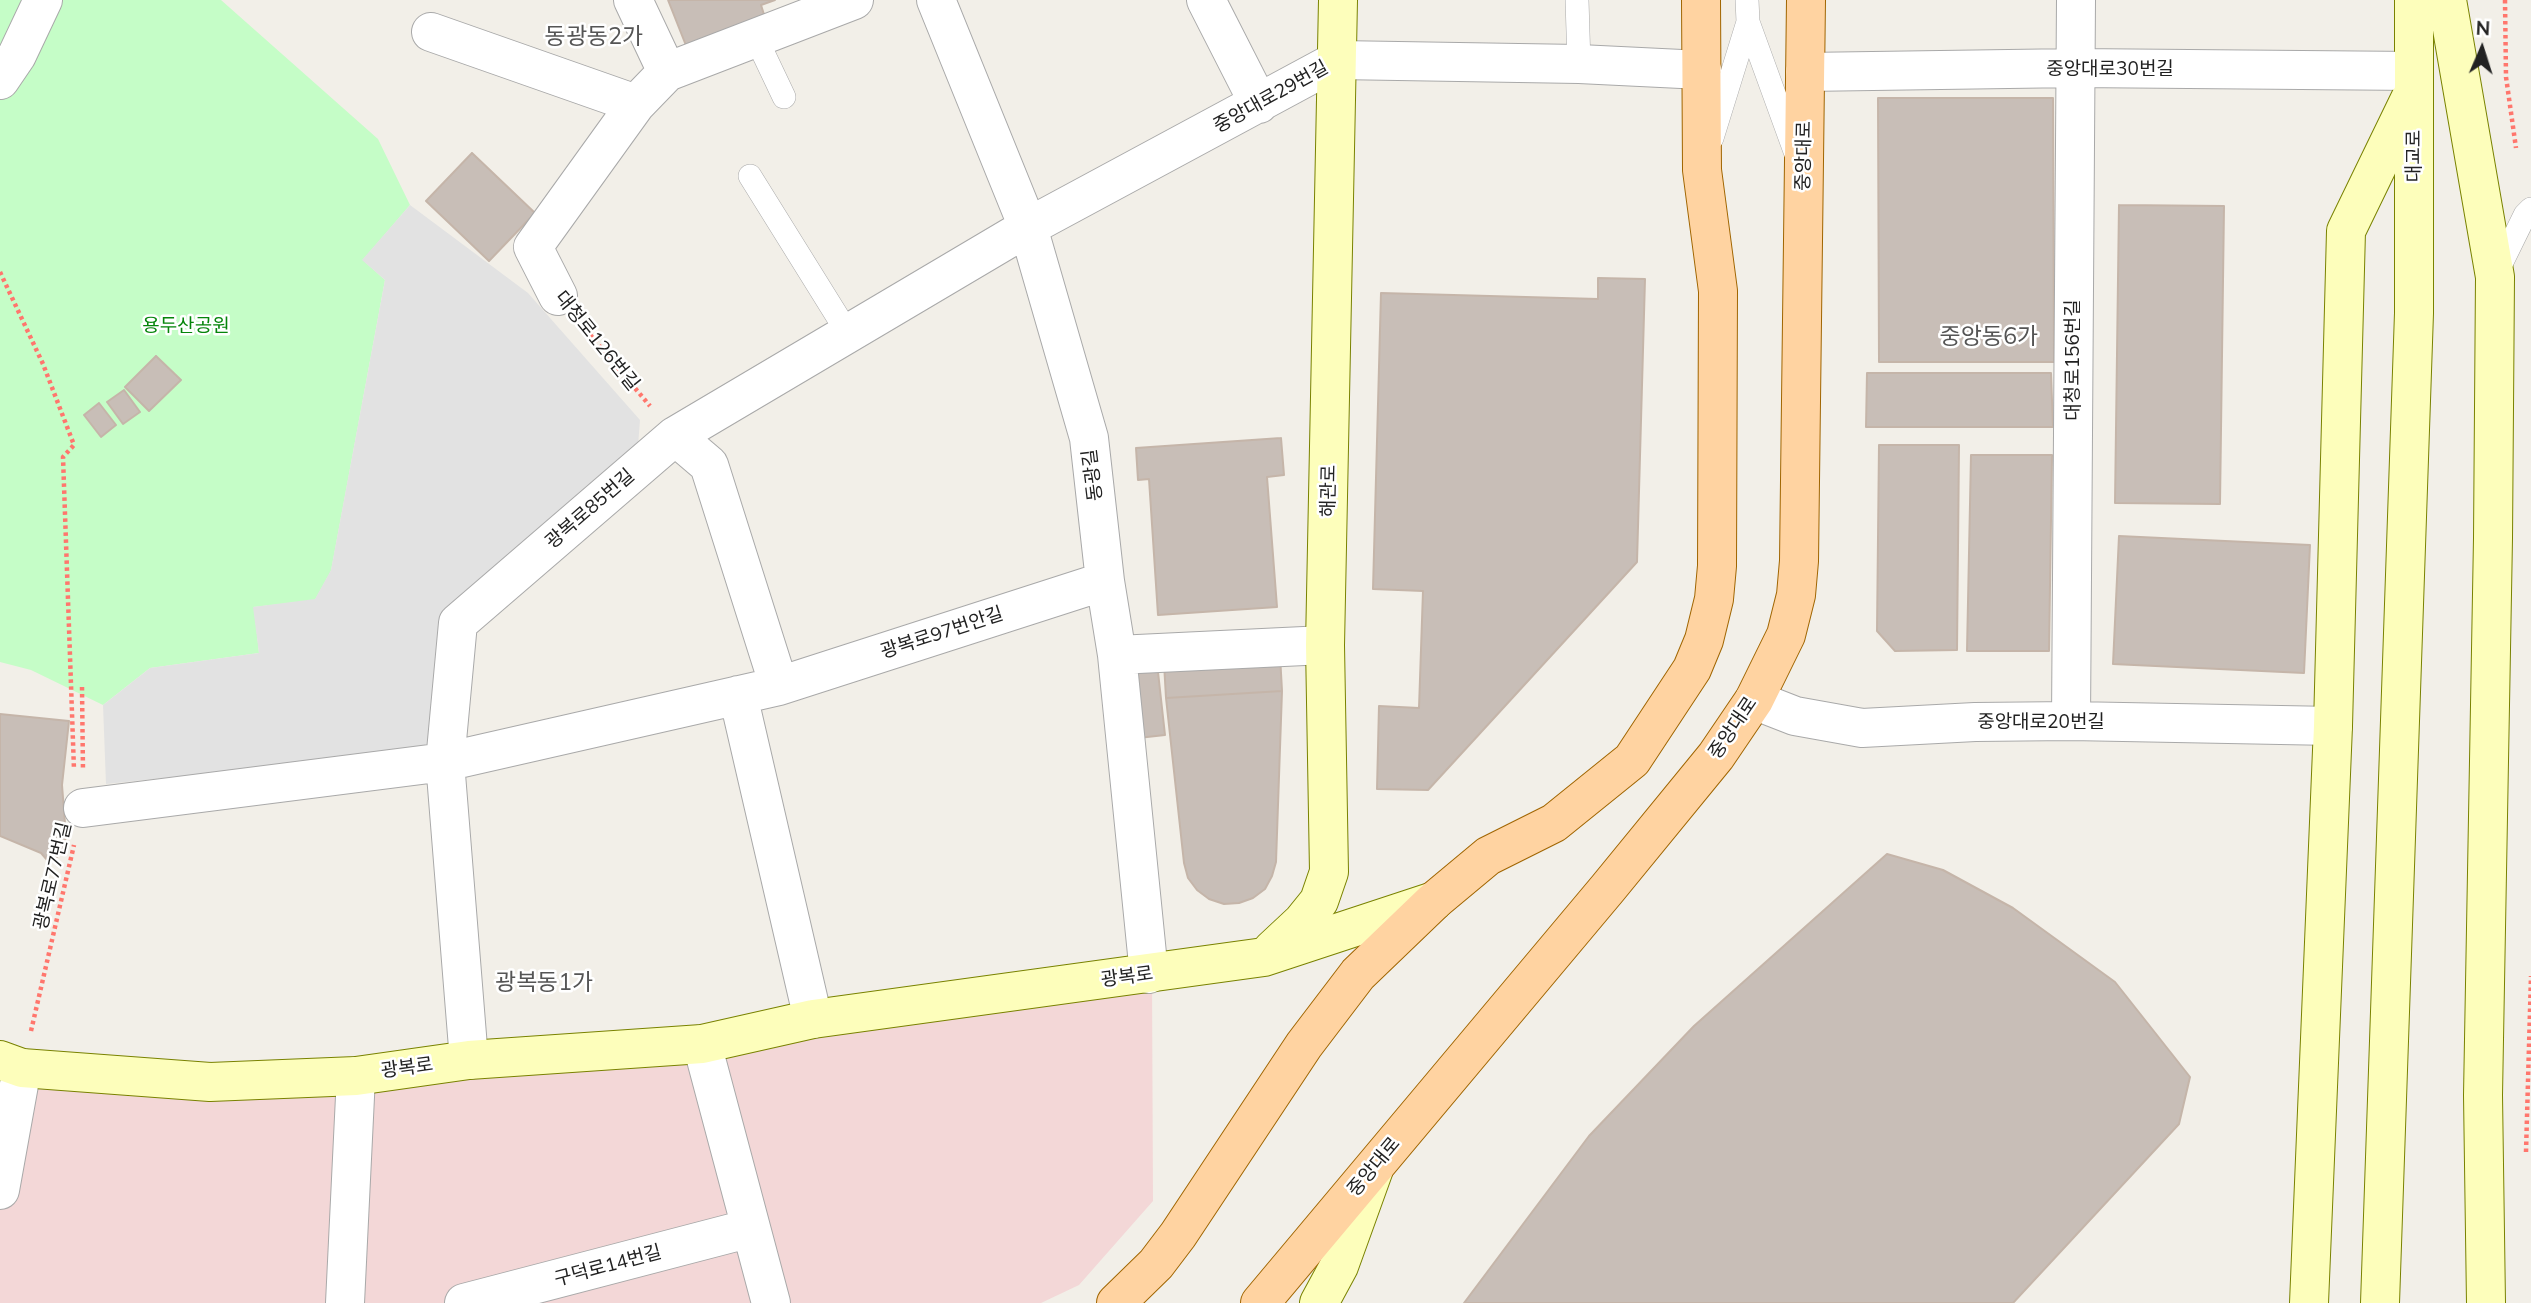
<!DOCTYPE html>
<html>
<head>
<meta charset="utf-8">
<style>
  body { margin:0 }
  #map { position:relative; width:2531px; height:1303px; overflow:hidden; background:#f2efe8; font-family:Mulish,sans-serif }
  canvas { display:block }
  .north { position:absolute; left:2447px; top:14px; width:70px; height:70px; -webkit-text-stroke:5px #fff; paint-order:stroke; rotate:3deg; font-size:19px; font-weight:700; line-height:28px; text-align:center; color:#222 }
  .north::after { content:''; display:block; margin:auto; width:24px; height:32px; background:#222; clip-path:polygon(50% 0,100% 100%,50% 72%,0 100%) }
</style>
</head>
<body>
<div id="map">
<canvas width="2531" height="1303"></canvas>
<div class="north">N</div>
</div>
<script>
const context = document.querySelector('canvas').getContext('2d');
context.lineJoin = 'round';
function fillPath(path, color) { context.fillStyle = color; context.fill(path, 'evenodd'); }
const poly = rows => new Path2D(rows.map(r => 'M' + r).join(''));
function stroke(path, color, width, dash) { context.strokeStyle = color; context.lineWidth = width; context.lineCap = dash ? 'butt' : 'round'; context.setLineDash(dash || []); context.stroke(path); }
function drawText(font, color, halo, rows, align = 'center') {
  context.font = font + ' Mulish,"Noto Sans KR",sans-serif'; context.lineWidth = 5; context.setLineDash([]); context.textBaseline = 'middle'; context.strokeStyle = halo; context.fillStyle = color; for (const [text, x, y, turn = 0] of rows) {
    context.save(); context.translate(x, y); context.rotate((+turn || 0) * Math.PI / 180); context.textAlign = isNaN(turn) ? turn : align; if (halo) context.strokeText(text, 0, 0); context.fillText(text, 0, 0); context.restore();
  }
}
const commercial = poly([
  [1152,978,1153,1201,1079,1285,1041,1303,0,1303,0,1060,210,1082]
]);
const park = poly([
  [0,0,221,0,378,139,410,205,363,260,385,280,331,571,315,600,254,607,259,653,150,668,103,705,31,670,0,662]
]);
const parking = poly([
  [410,205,528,293,640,420,638,446,443,616,435,750,106,784,103,705,150,668,259,653,253,607,315,599,331,570,385,280,362,260]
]);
const building = poly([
  [668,0,775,0,761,5,767,24,687,48,668,0],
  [1878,98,2053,98,2054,362,1879,362,1878,98],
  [472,153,535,213,489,261,426,201,472,153],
  [2119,205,2224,206,2220,504,2115,503,2119,205],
  [1598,278,1645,279,1637,562,1428,790,1377,789,1379,706,1419,708,1423,591,1373,589,1381,293,1598,299,1598,278],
  [156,356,181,380,149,411,125,387,156,356],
  [1867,373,2051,373,2053,427,1866,427,1867,373],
  [124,390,140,412,123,424,107,402,124,390],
  [99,403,116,425,101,437,84,415,99,403],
  [1281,438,1284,475,1267,477,1277,607,1158,615,1149,479,1138,480,1136,448,1281,438],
  [1879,445,1959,445,1957,650,1895,651,1877,631,1879,445],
  [1971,455,2052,455,2049,651,1967,651,1971,455],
  [2119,536,2310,545,2304,673,2113,664,2119,536],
  [1280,655,1282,691,1166,698,1164,663,1280,655],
  [1157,663,1165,735,1138,738,1131,666,1157,663],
  [1282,691,1276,862,1272,876,1265,889,1253,898,1239,903,1224,904,1209,899,1197,890,1188,878,1184,863,1166,698,1282,691],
  [0,714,69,721,62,785,66,836,63,850,57,857,48,861,41,853,0,836,0,714],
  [1887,854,1943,870,2013,908,2115,982,2190,1077,2179,1124,2013,1303,1464,1303,1589,1136,1694,1026,1887,854]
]);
const path = poly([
  [2505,0,2506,77,2516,148],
  [0,272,43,364,74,445,63,457,74,770],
  [581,324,650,406],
  [82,687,83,771],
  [31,1031,74,845],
  [2526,1152,2531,976]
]);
const lane = poly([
  [1577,0,1579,64],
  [1748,22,1796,154],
  [756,38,784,97],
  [1712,138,1748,22,1747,0],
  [750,176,849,335],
  [2496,274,2525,215,2531,209]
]);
const street = poly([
  [936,0,1028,227,1089,438,1105,581,1117,655,1149,974],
  [1206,0,1259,104],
  [431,32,636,104],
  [667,72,854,0],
  [1805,72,2076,68,2414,71],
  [0,80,17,55,43,0],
  [558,296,533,247,636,104,667,72,633,0],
  [675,436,709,465,779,686],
  [1117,655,1325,645],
  [738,695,813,1019],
  [1754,700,1795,716,1862,728,1975,722,2071,721,2333,726],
  [2071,721,2076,0],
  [83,808,445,762,779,686,1105,581],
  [702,1044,771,1303],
  [469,1060,445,762,458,623,675,436,1028,227,1338,60,1579,64,1702,70],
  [0,1190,22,1068],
  [345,1303,356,1076],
  [464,1303,751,1228]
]);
const secondary = poly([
  [2447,0,2495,277,2493,538,2483,1095,2486,1303],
  [1272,950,1302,922,1319,901,1329,872,1325,645,1338,0],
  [0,1060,22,1068,210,1082,356,1076,469,1060,702,1044,813,1019,1264,957,1434,901],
  [1319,1303,1339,1266,1374,1169],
  [2309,1303,2333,726,2346,231,2410,99],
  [2380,1303,2414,313,2414,0]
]);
const primary = poly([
  [1116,1303,1156,1264,1178,1235,1304,1045,1358,974,1434,901,1488,856,1554,823,1632,760,1692,669,1704,640,1714,599,1717,566,1718,291,1702,170,1701,0],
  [1260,1303,1608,888,1716,756,1754,700,1786,635,1796,595,1799,561,1806,0]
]);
const streetNames = [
  ["중앙대로30번길",2110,69],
  ["중앙대로29번길",1271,97,-29],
  ["중앙대로",1804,156,-89],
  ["대교로",2414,156,-90],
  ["대청로126번길",597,341,51],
  ["대청로156번길",2073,360,-90],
  ["동광길",1093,475,-97],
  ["해관로",1329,491,-89],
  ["광복로85번길",590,509,-41],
  ["광복로97번안길",942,633,-18],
  ["중앙대로20번길",2041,722],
  ["중앙대로",1733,728,-56],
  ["광복로77번길",53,876,-77],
  ["광복로",1127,977,-8],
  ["광복로",407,1068,-8],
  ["중앙대로",1374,1167,-50],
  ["구덕로14번길",608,1266,-15]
];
const parkNames = [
  ["용두산공원",186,326]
];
const quarterNames = [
  ["동광동2가",594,37],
  ["중앙동6가",1989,337],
  ["광복동1가",544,983]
];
fillPath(commercial, '#f3d7d7');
fillPath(park, '#c5fdc7');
fillPath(parking, '#e2e2e2');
fillPath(building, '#c8beb7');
stroke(building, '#c5b5a9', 2);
stroke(lane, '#a9a9a9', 24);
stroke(street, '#a9a9a9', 40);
stroke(secondary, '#798200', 40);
stroke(primary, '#a06500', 40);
stroke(path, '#ff766d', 4.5, [3.5, 3.5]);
stroke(lane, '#fff', 23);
stroke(street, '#fff', 38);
stroke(secondary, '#fdfebb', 38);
stroke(primary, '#ffd3a1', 38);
drawText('19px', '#222', '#fff', streetNames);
drawText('19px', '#06850b', '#fff', parkNames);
drawText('23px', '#555', '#fff', quarterNames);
</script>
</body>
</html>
